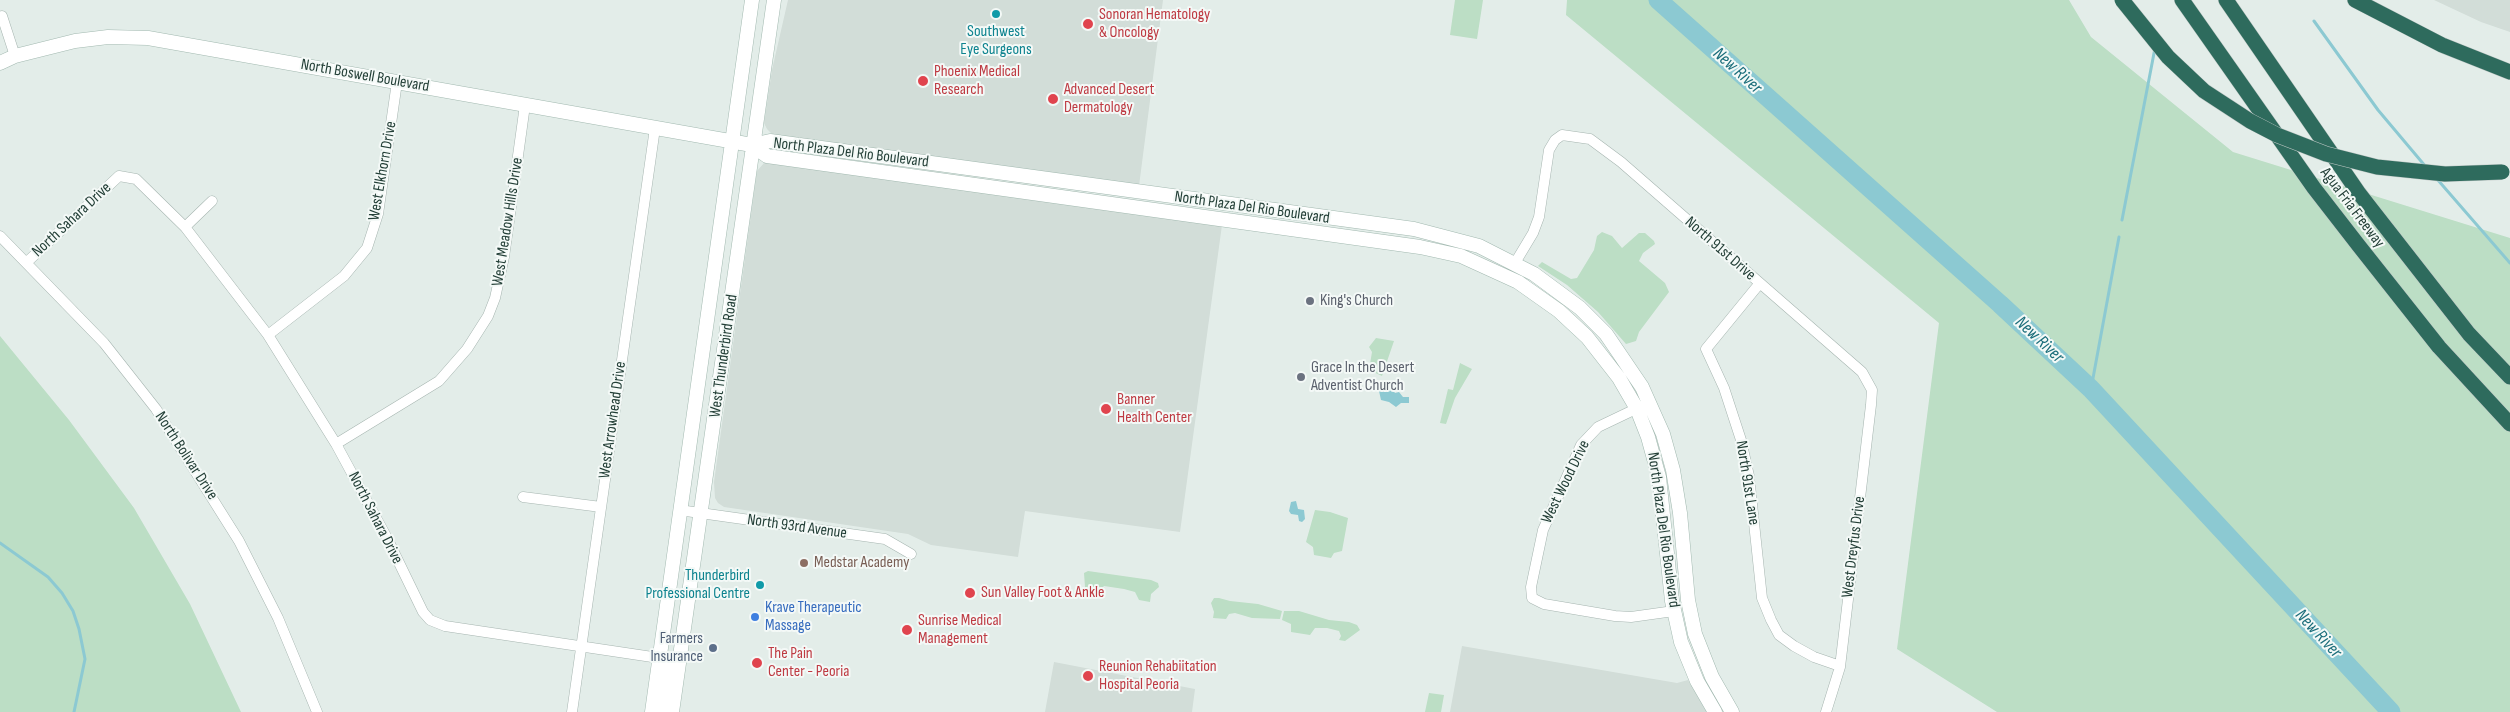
<!DOCTYPE html>
<html>
<head>
<meta charset="utf-8">
<style>
  body { margin:0 }
  canvas { display:block; background:#e3ede9 }
</style>
</head>
<body>
<canvas width="2510" height="712"></canvas>
<script>
const context = document.querySelector('canvas').getContext('2d');
context.lineJoin = 'round';
function fillPath(path, color) { context.fillStyle = color; context.fill(path, 'evenodd'); }
const poly = rows => new Path2D(rows.map(r => 'M' + r).join(''));
function stroke(path, color, width, dash) { context.strokeStyle = color; context.lineWidth = width; context.lineCap = dash ? 'butt' : 'round'; context.setLineDash(dash || []); context.stroke(path); }
function drawText(font, color, halo, rows, align = 'center') {
  context.font = font + ' "Sofia Sans Condensed",sans-serif'; context.lineWidth = 4; context.setLineDash([]); context.textBaseline = 'middle'; context.strokeStyle = halo; context.fillStyle = color; for (const [text, x, y, turn = 0] of rows) {
    context.save(); context.translate(x, y); context.rotate((+turn || 0) * Math.PI / 180); context.textAlign = isNaN(turn) ? turn : align; if (halo) context.strokeText(text, 0, 0); context.fillText(text, 0, 0); context.restore();
  }
}
const built = poly([
  [788,0,1163,0,1139,186,773,135,767,129,764,123,772,70],
  [2434,0,2510,0,2510,32,2481,22],
  [768,162,1222,225,1180,532,1025,511,1018,557,931,545,908,534,724,507,718,503,715,498,714,482,757,171,764,163],
  [1462,646,1677,683,1688,680,1708,712,1450,712],
  [1054,662,1195,689,1192,712,1045,712]
]);
const green = poly([
  [1455,0,1483,0,1477,39,1450,35],
  [1567,0,2069,0,2091,37,2233,152,2510,238,2510,712,1997,712,1897,649,1939,323,1566,15],
  [1602,232,1612,236,1622,248,1639,233,1645,233,1654,241,1655,244,1643,253,1639,261,1665,283,1669,292,1639,332,1636,341,1626,344,1598,312,1567,285,1538,266,1542,262,1571,279,1577,278,1594,250,1597,236],
  [0,336,69,420,134,508,190,604,241,712,0,712],
  [1376,338,1394,341,1382,376,1369,370,1372,352,1369,347],
  [1460,363,1472,369,1455,398,1446,424,1440,423,1448,389,1453,390],
  [1315,510,1330,512,1348,518,1342,551,1334,553,1331,558,1314,555,1313,547,1306,542],
  [1088,571,1151,580,1158,583,1159,587,1151,594,1150,602,1139,600,1135,592,1124,589,1104,586,1098,592,1085,587,1084,573],
  [1219,598,1230,601,1258,604,1282,611,1280,619,1252,618,1235,613,1229,614,1226,619,1213,618,1214,612,1211,603,1214,598],
  [1284,611,1299,611,1329,620,1349,622,1357,625,1360,630,1345,641,1339,640,1341,636,1339,631,1327,628,1315,628,1310,635,1291,632,1291,624,1282,620],
  [1429,693,1444,695,1441,712,1425,712]
]);
const water = poly([
  [1386,386,1392,389,1395,393,1399,392,1403,397,1409,397,1409,403,1401,403,1396,407,1389,402,1381,400,1379,391],
  [1296,501,1298,509,1304,510,1305,519,1302,522,1299,521,1298,515,1291,514,1289,511,1291,502]
]);
const stream = poly([
  [2314,21,2378,110,2426,167],
  [2437,179,2510,263],
  [2122,220,2155,48],
  [2091,389,2119,237],
  [0,543,48,577,62,593,73,611,79,629,85,659,74,712]
]);
const river = poly([
  [1658,0,2000,304,2091,389,2391,712]
]);
const street = poly([
  [2,16,15,56],
  [185,227,212,201],
  [0,236,104,343,156,409,239,541,278,618,317,712],
  [27,262,119,176,136,179,185,227,268,335,336,444,387,538,423,612,430,620,445,626,659,658],
  [1515,263,1533,233,1539,217,1549,150,1555,140,1562,135,1590,139,1621,162,1862,372,1872,390,1871,405,1840,667,1826,712],
  [1760,283,1706,349,1724,388,1741,440,1749,476,1762,598,1771,620,1779,635,1794,646,1814,657,1840,666],
  [268,335,344,276,367,248,378,214,397,82],
  [1642,406,1598,427,1581,445,1543,530,1531,587,1532,598,1544,604,1615,616,1631,617,1674,611],
  [336,444,439,381,467,349,488,316,495,298,504,257,525,105],
  [523,497,601,507],
  [679,510,885,539,911,554],
  [572,712,655,128]
]);
const secondary = poly([
  [0,63,15,56,75,41,108,37,148,38,752,145,770,141,1414,229,1479,246,1534,274,1580,308,1606,334,1642,387,1663,434,1673,470,1680,513,1688,600,1695,634,1712,677,1732,712],
  [752,145,767,156,1420,247,1461,256,1518,282,1559,311,1587,337,1619,378,1637,409,1648,437,1659,477,1672,601,1681,642,1697,681,1715,712],
  [652,712,752,0],
  [665,712,666,661],
  [672,712,774,0]
]);
const highway = poly([
  [2182,0,2314,188,2359,246,2439,347,2510,424],
  [2226,0,2358,192,2469,334,2510,377],
  [2355,0,2442,45,2510,72]
]);
const highwayBridge = poly([
  [2122,0,2168,57,2204,91,2250,121,2277,135,2326,154,2377,167,2445,174,2502,172]
]);
const markers = [
  [996,14,5,"#0f9aa8"],
  [1088,24,6,"#e0444e"],
  [923,81,6,"#e0444e"],
  [1053,99,6,"#e0444e"],
  [1310,301,5,"#6b7280"],
  [1301,377,5,"#6b7280"],
  [1106,409,6,"#e0444e"],
  [804,563,5,"#8d6e63"],
  [760,585,5,"#0f9aa8"],
  [970,593,6,"#e0444e"],
  [755,617,5,"#3f7fe0"],
  [907,630,6,"#e0444e"],
  [713,648,5,"#5c6f8a"],
  [757,663,6,"#e0444e"],
  [1088,676,6,"#e0444e"]
];
const healthNames = [
  ["Sonoran Hematology",1099,15],
  ["& Oncology",1099,33],
  ["Phoenix Medical",934,72],
  ["Research",934,90],
  ["Advanced Desert",1064,90],
  ["Dermatology",1064,108],
  ["Banner",1117,400],
  ["Health Center",1117,418],
  ["Sun Valley Foot & Ankle",981,593],
  ["Sunrise Medical",918,621],
  ["Management",918,639],
  ["The Pain",768,654],
  ["Center - Peoria",768,672],
  ["Reunion Rehabiitation",1099,667],
  ["Hospital Peoria",1099,685]
];
const cultureNames = [
  ["Southwest",996,32],
  ["Eye Surgeons",996,50],
  ["Thunderbird",750,576,"right"],
  ["Professional Centre",750,594,"right"]
];
const streetNames = [
  ["North Boswell Boulevard",365,76,10],
  ["North Plaza Del Rio Boulevard",851,153,7],
  ["West Elkhorn Drive",383,171,-80],
  ["North Plaza Del Rio Boulevard",1252,208,8],
  ["Agua Fria Freeway",2352,208,53],
  ["North Sahara Drive",72,220,-43],
  ["West Meadow Hills Drive",508,222,-81],
  ["North 91st Drive",1720,249,41],
  ["West Thunderbird Road",724,356,-82],
  ["West Arrowhead Drive",613,420,-82],
  ["North Bolivar Drive",186,456,57],
  ["West Wood Drive",1566,482,-64],
  ["North 91st Lane",1747,483,81],
  ["North Sahara Drive",375,518,63],
  ["North 93rd Avenue",797,527,8],
  ["North Plaza Del Rio Boulevard",1663,530,82],
  ["West Dreyfus Drive",1854,547,-83]
];
const worshipNames = [
  ["King's Church",1320,301],
  ["Grace In the Desert",1311,368],
  ["Adventist Church",1311,386]
];
const educationNames = [
  ["Medstar Academy",814,563]
];
const shopNames = [
  ["Krave Therapeutic",765,608],
  ["Massage",765,626]
];
const serviceNames = [
  ["Farmers",703,639],
  ["Insurance",703,657]
];
const waterNames = [
  ["New River",1737,71,42],
  ["New River",2039,340,43],
  ["New River",2318,634,47]
];
fillPath(built, '#d2ddd8');
fillPath(green, '#bcdec5');
fillPath(water, '#8cc9d2');
stroke(stream, '#8cc9d2', 3);
stroke(river, '#8cc9d2', 19);
stroke(street, '#a6b5b0', 11);
stroke(secondary, '#a2b9b0', 15);
stroke(highway, '#c1c9c7', 16);
stroke(street, '#fff', 10);
stroke(secondary, '#fff', 14);
stroke(highway, '#2e6b5d', 15);
stroke(highwayBridge, '#c1c9c7', 16, []);
stroke(highwayBridge, '#2e6b5d', 15);
for (const [x, y, r, color] of markers) { const dot = new Path2D(); dot.arc(x, y, r, 0, 2 * Math.PI); context.fillStyle = color; context.fill(dot); stroke(dot, '#f4f9f7', 2); }
drawText('16px', '#be3a42', '#f4f9f7', healthNames, 'left');
drawText('16px', '#0d838f', '#f4f9f7', cultureNames);
drawText('16px', '#233f37', '#f4f9f7', streetNames);
drawText('16px', '#5b616d', '#f4f9f7', worshipNames, 'left');
drawText('16px', '#785e54', '#f4f9f7', educationNames, 'left');
drawText('16px', '#366cbe', '#f4f9f7', shopNames, 'left');
drawText('16px', '#4e5e75', '#f4f9f7', serviceNames, 'right');
drawText('italic 18px', '#1c6e7b', '#f4f9f7', waterNames);
</script>
</body>
</html>
